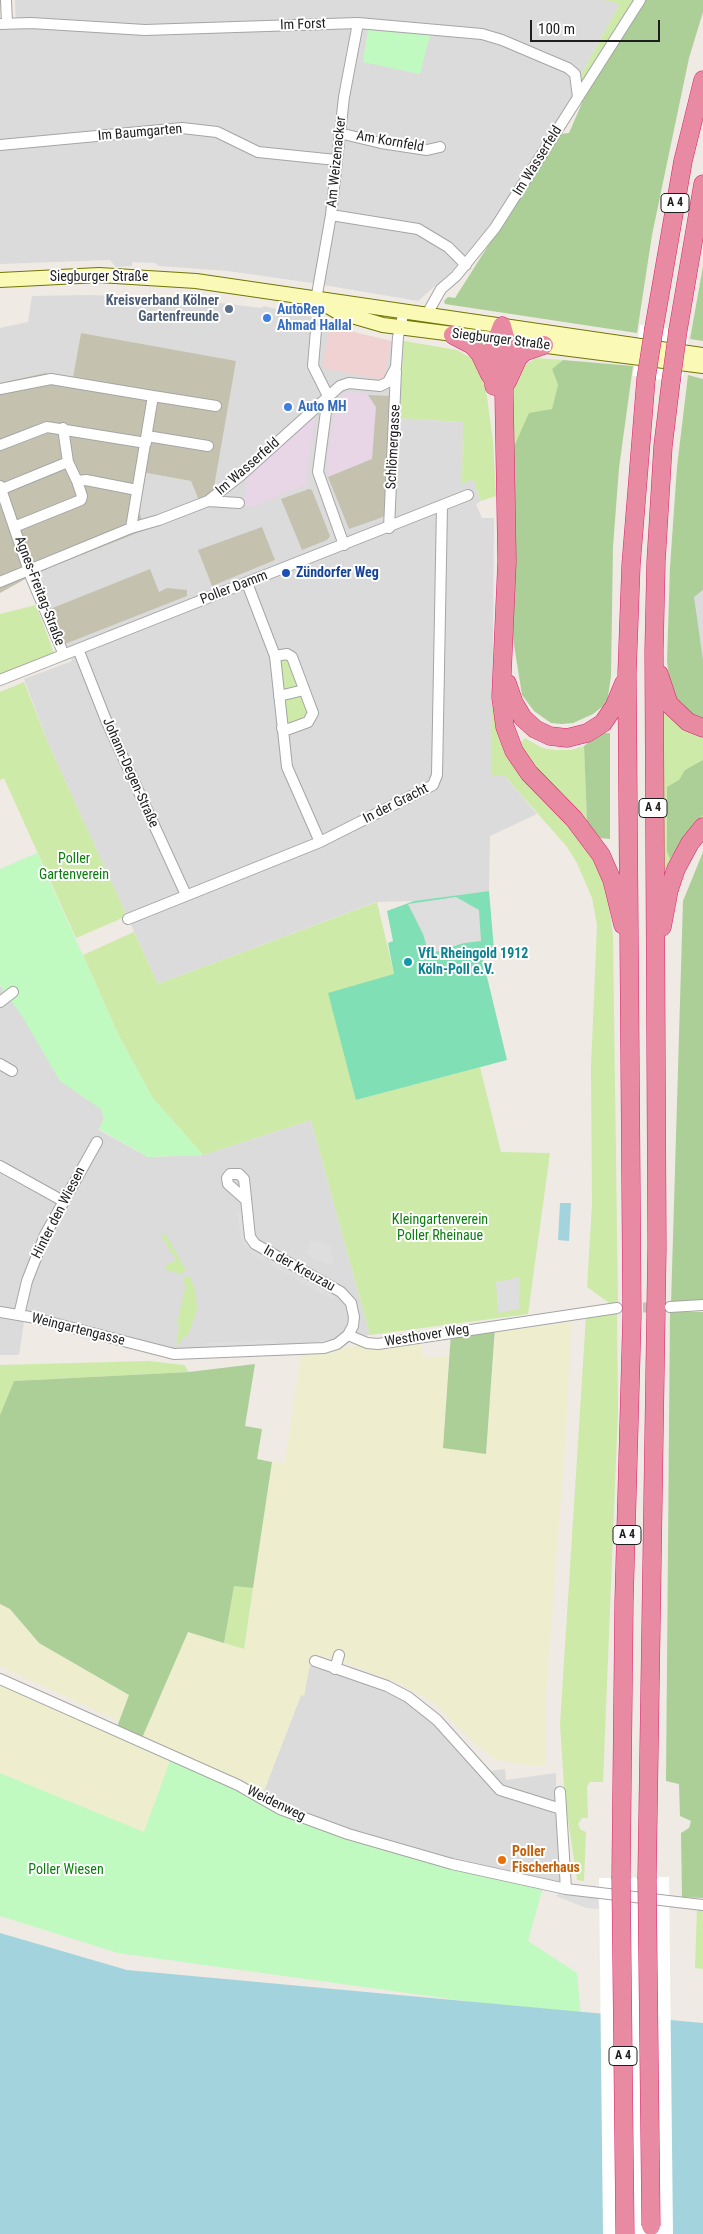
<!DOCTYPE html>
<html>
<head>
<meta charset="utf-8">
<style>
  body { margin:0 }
  #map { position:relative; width:703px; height:2234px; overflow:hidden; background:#efeae4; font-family:"Roboto Condensed",sans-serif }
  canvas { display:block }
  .scale { position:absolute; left:530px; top:20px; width:130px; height:22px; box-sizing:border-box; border:2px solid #1e1e1e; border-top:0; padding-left:6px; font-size:15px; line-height:18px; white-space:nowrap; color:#1e1e1e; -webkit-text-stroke:4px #fff; paint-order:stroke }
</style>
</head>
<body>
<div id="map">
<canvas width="703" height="2234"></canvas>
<div class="scale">100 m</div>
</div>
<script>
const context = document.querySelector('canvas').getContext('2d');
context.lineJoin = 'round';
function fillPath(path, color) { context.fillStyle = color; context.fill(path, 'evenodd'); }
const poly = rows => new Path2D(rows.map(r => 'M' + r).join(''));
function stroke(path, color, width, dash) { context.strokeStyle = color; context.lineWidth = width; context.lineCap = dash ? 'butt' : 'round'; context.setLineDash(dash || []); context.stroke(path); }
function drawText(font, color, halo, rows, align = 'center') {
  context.font = font + ' "Roboto Condensed",sans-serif'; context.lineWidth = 4; context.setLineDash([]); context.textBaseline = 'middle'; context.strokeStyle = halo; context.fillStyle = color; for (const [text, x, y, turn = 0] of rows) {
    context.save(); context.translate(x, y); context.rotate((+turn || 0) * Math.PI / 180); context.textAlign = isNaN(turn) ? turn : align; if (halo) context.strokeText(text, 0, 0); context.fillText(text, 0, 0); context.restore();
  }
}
const residential = poly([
  [15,0,605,0,620,4,583,71,580,79,584,82,504,208,452,271,418,301,312,283,228,271,159,266,155,263,132,262,132,266,116,267,110,260,0,264,0,29,16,28],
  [91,295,187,299,262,308,263,306,310,316,330,326,352,333,391,341,404,341,399,418,463,422,462,483,473,479,481,501,476,504,482,518,494,518,492,775,504,775,537,814,490,836,489,891,414,901,376,902,158,984,48,743,24,679,72,661,36,573,145,530,139,511,145,473,191,481,199,501,211,504,81,334,73,377,45,373,0,383,0,328,28,322,32,296],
  [703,590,703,660,693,597],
  [0,985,80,1095,101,1108,104,1118,99,1130,148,1157,203,1155,311,1120,370,1335,264,1349,154,1352,24,1322,19,1355,0,1355],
  [309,1666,345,1674,404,1700,422,1711,480,1772,505,1769,506,1780,556,1773,557,1817,564,1879,559,1882,451,1860,326,1824,262,1796,301,1695,304,1695]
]);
const commercial = poly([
  [330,326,391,341,384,380,322,368]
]);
const industrial = poly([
  [348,391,367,394,376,407,372,459,328,477,327,458,337,398],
  [317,408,306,474,308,484,252,507,243,505,249,474]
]);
const construction = poly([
  [81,333,236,361,211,504,199,501,191,481,146,473,139,511,145,530,36,573,0,593,0,383,45,373,73,377],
  [368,395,390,396,385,513,383,517,349,529,328,477,372,459,376,407],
  [309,489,312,490,330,536,327,540,302,550,281,499],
  [262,527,275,560,212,586,198,550],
  [150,569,159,592,167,588,187,590,187,596,65,644,50,609]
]);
const farmland = poly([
  [571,1322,566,1432,545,1708,545,1766,516,1764,494,1758,474,1743,434,1703,401,1684,340,1661,312,1654,304,1696,301,1695,262,1796,142,1738,188,1632,244,1648,272,1462,285,1463,301,1355,331,1353,341,1348,358,1346,367,1348,421,1340,423,1358,449,1356,443,1447,486,1454,495,1332],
  [0,1604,10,1609,39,1643,129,1695,119,1721,0,1666],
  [0,1682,171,1758,144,1833,0,1773]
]);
const grass = poly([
  [605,0,635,0,584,82,580,79,583,71,620,4],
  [404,341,457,350,474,360,484,375,493,441,496,496,481,501,473,479,462,484,463,422,399,418],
  [536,358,563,360,552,369,558,385,555,400,552,409,513,449,514,382,520,362,525,365],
  [36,605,54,653,0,677,0,614],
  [287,658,298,684,296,688,287,691,283,689,280,659],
  [24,682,48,743,127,916,76,938,4,778,0,780,0,692],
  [298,695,302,696,309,712,307,718,291,725,287,724,284,700],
  [492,706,563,816,592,853,601,874,608,898,613,936,618,1305,612,1305,587,1287,592,1205,591,1067,597,925,592,898,577,863,567,847,504,775,491,775],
  [662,708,703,733,703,818,663,882],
  [525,738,542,748,555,750,571,750,584,746,587,822,531,765,519,744],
  [377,902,394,974,356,1100,480,1067,501,1152,550,1153,528,1314,370,1335,311,1120,203,1155,152,1097,119,1036,83,955,134,932,158,984],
  [165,1233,186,1270,182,1274,166,1270,166,1265,176,1260,161,1236],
  [190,1276,196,1292,197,1310,189,1333,176,1345,179,1327,177,1323,186,1285,183,1283,183,1278],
  [617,1312,618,1411,603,1782,590,1782,587,1786,588,1818,582,1818,578,1824,580,1829,586,1832,584,1881,577,1880,565,1800,560,1725,586,1316],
  [149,1361,184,1365,189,1372,14,1381,0,1415,0,1365],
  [234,1585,253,1588,244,1649,224,1643],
  [697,1908,703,1908,703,1969,695,1968]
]);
const forest = poly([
  [646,0,703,0,703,12,689,58,652,235,637,333,445,304,444,301,448,297,455,298,559,134,569,133,582,103,583,95],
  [703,266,703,341,690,339],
  [563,360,633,366,619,468,613,547,611,676,607,703,593,714,573,723,562,724,551,723,534,711,522,695,512,632,513,449,529,413,552,409,558,385,552,369],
  [688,375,703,379,703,590,694,597,703,660,703,719,698,719,677,702,670,685,667,661,670,567,677,467],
  [600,733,610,733,610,839,598,838,587,822,584,746],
  [703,760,703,815,692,826,670,859,667,851,667,787,679,780,685,770],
  [703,852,703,1302,671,1304,683,901],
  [670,1312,703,1312,703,1898,682,1897,681,1833,689,1828,691,1821,680,1816,679,1784,666,1781],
  [495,1327,486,1454,443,1448,451,1333],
  [255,1364,245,1426,262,1429,257,1459,272,1462,253,1588,234,1586,224,1643,188,1632,142,1738,117,1727,129,1695,39,1643,10,1609,0,1604,0,1415,14,1381,189,1372]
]);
const park = poly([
  [368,30,430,35,420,74,363,62],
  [37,853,119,1036,152,1097,203,1155,148,1157,99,1129,104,1118,101,1109,60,1081,22,1016,0,985,0,869],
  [171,1758,240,1789,285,1815,543,1887,528,1941,577,1973,581,2017,118,1953,0,1916,0,1773,144,1832]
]);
const pitch = poly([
  [489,891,494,949,481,952,507,1060,356,1100,328,993,394,974,388,943,393,941,387,911,414,901]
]);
const parking = poly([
  [456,897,479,910,481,941,464,943,429,954,423,934,408,904],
  [244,1210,246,1234,266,1255,263,1261,247,1250,241,1241,237,1212],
  [311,1240,331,1245,330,1252,335,1262,329,1265,311,1258,312,1255,307,1254],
  [272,1258,336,1294,333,1300,269,1264],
  [520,1277,519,1309,498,1313,496,1282],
  [276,1339,276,1346,204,1350,204,1343],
  [560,1892,598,1898,599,1909,586,1908,556,1896]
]);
const water = poly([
  [560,1203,571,1203,569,1241,558,1240],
  [0,1933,127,1970,703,2023,703,2234,0,2234]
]);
const pier = poly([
  [640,325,689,331,682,383,633,376],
  [669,1877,673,2234,603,2234,599,1878]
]);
const minorTunnel = poly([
  [628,1308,661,1307]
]);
const minor = poly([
  [6,0,7,23],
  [0,24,31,23,145,30,358,23,482,34,502,40,568,68,575,74,578,97],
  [339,133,381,143,427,150,440,147],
  [0,145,182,128,217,132,258,152,336,160],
  [331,215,418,229,448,247,466,265],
  [316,300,331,215,344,97,358,23],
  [427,314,441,289,456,276,495,228,640,0],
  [316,330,313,366,328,396,318,472,344,545],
  [0,389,51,379,153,396],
  [147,436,208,446],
  [0,445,47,427,146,443],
  [68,462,77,481,86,480,137,490],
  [0,486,31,577,64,655],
  [0,490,68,462,63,428],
  [208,501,239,503],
  [14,527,81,500,82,496,77,481],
  [131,528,153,396,216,406],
  [389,528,396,371],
  [0,582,131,528,159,520,208,501,240,476,340,386,349,383,380,386,388,382,396,367,398,337,404,311],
  [247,583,275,656,287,767,320,842],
  [78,649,106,720,186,895],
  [275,656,287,654,292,657,313,713,308,722,289,729,282,728],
  [0,680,468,495],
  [279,696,304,690],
  [128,919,320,842,433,785,437,775,442,506],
  [0,1002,13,992],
  [0,1064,12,1071],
  [0,1166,63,1201],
  [670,1307,703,1305],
  [0,1312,30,1317,174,1354,324,1348,337,1344,348,1335,353,1326,354,1317,351,1303,341,1292,255,1244,250,1237,244,1179,239,1174,230,1174,227,1178,228,1184,246,1200],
  [19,1315,27,1281,45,1235,97,1142],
  [348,1335,367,1343,378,1344,617,1308],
  [315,1661,387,1686,408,1697,437,1720,500,1790,561,1809],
  [335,1669,339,1655],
  [0,1679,238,1785,280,1809,348,1834,452,1864,566,1889,703,1905],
  [560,1792,566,1889]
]);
const secondary = poly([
  [0,280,99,275,196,281,703,355],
  [317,300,338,312,383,325,703,366]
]);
const motorway = poly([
  [502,326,506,341,504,392,507,561,501,697,505,727,514,751,529,773,574,819,601,855,612,880,623,925],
  [654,328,683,161,703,80],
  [678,330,703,184],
  [453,335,472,345,480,354,490,375],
  [507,382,518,358,524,352,544,345],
  [494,386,492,351,502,326],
  [659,674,669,704,688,722,703,728],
  [507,683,514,703,523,718,535,729,550,736,567,738,587,733,603,723,614,707,624,683],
  [662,927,669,890,676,869,690,843,703,827],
  [621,1877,624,1602,632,1316,627,673,631,565,646,379],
  [647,1877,657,1247,654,651,656,562,663,446,671,381]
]);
const motorwayBridge = poly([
  [646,379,654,328],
  [671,381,678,330],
  [621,1877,625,2234],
  [647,1877,651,2226]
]);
const markers = [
  [229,309,5,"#5c6f8a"],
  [267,318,5,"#3f7fe0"],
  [288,407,5,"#3f7fe0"],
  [286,573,5,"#1a4fb4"],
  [408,962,5,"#0f9aa8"],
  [502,1860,5,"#e8710a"]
];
const shields = [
  [675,203,28],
  [653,808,28],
  [627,1535,28],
  [623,2056,28]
];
const shieldNames = [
  ["A 4",675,203],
  ["A 4",653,808],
  ["A 4",627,1535],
  ["A 4",623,2056]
];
const streetNames = [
  ["Im Forst",303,25,-2],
  ["Im Baumgarten",140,133,-5],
  ["Am Kornfeld",390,142,10],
  ["Im Wasserfeld",538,161,-58],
  ["Am Weizenacker",337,162,-84],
  ["Siegburger Straße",99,277],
  ["Siegburger Straße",501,340,7],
  ["Schlömergasse",394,447,-87],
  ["Im Wasserfeld",248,467,-41],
  ["Poller Damm",234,588,-21],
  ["Agnes-Freitag-Straße",39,591,69],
  ["Johann-Degen-Straße",130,773,66],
  ["In der Gracht",396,804,-27],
  ["Hinter den Wiesen",59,1213,-63],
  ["In der Kreuzau",299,1269,29],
  ["Weingartengasse",78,1330,14],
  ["Westhover Weg",427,1336,-9],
  ["Weidenweg",276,1804,26]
];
const serviceNames = [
  ["Kreisverband Kölner",219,301],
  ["Gartenfreunde",219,317]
];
const shopNames = [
  ["AutoRep",277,310],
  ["Ahmad Hallal",277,326],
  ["Auto MH",298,407]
];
const transitNames = [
  ["Zündorfer Weg",296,573]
];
const parkNames = [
  ["Poller",74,859],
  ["Gartenverein",74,875],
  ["Kleingartenverein",440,1220],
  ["Poller Rheinaue",440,1236],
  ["Poller Wiesen",66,1870]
];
const cultureNames = [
  ["VfL Rheingold 1912",418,954],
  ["Köln-Poll e.V.",418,970]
];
const foodNames = [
  ["Poller",512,1852],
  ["Fischerhaus",512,1868]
];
fillPath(residential, '#dcdbdb');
fillPath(commercial, '#f0d2d3');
fillPath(industrial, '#e8d5e6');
fillPath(construction, '#c4c2af');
fillPath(farmland, '#eeeece');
fillPath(grass, '#cdeaa9');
fillPath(forest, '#accf98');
fillPath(park, '#c0fac0');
fillPath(pitch, '#80dfb4');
fillPath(parking, '#dedede');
fillPath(water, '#a3d4dd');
fillPath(pier, '#fff');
stroke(minorTunnel, '#c5c1bc', 10, [10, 5]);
stroke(minor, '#a5a5a5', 12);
stroke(secondary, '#727603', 16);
stroke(motorway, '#dc226e', 19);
stroke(minor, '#fff', 10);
stroke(secondary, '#faf9b6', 14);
stroke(motorway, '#e88aa2', 18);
stroke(motorwayBridge, '#dc226e', 19, []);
stroke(motorwayBridge, '#e88aa2', 18);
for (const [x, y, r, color] of markers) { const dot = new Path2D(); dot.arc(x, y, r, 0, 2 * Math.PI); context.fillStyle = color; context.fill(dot); stroke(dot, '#fff', 2); }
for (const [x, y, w] of shields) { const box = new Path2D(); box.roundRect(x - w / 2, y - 9.5, w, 19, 4); context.fillStyle = '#fff'; context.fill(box); stroke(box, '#1e1e1e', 1); }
drawText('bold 12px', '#1e1e1e', null, shieldNames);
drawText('14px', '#1e1e1e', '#fff', streetNames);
drawText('bold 14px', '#4e5e75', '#fff', serviceNames, 'right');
drawText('bold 14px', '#366cbe', '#fff', shopNames, 'left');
drawText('bold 14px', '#164399', '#fff', transitNames, 'left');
drawText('14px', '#0a7e0c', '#fff', parkNames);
drawText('bold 14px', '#0d838f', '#fff', cultureNames, 'left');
drawText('bold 14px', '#c56008', '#fff', foodNames, 'left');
</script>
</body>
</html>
